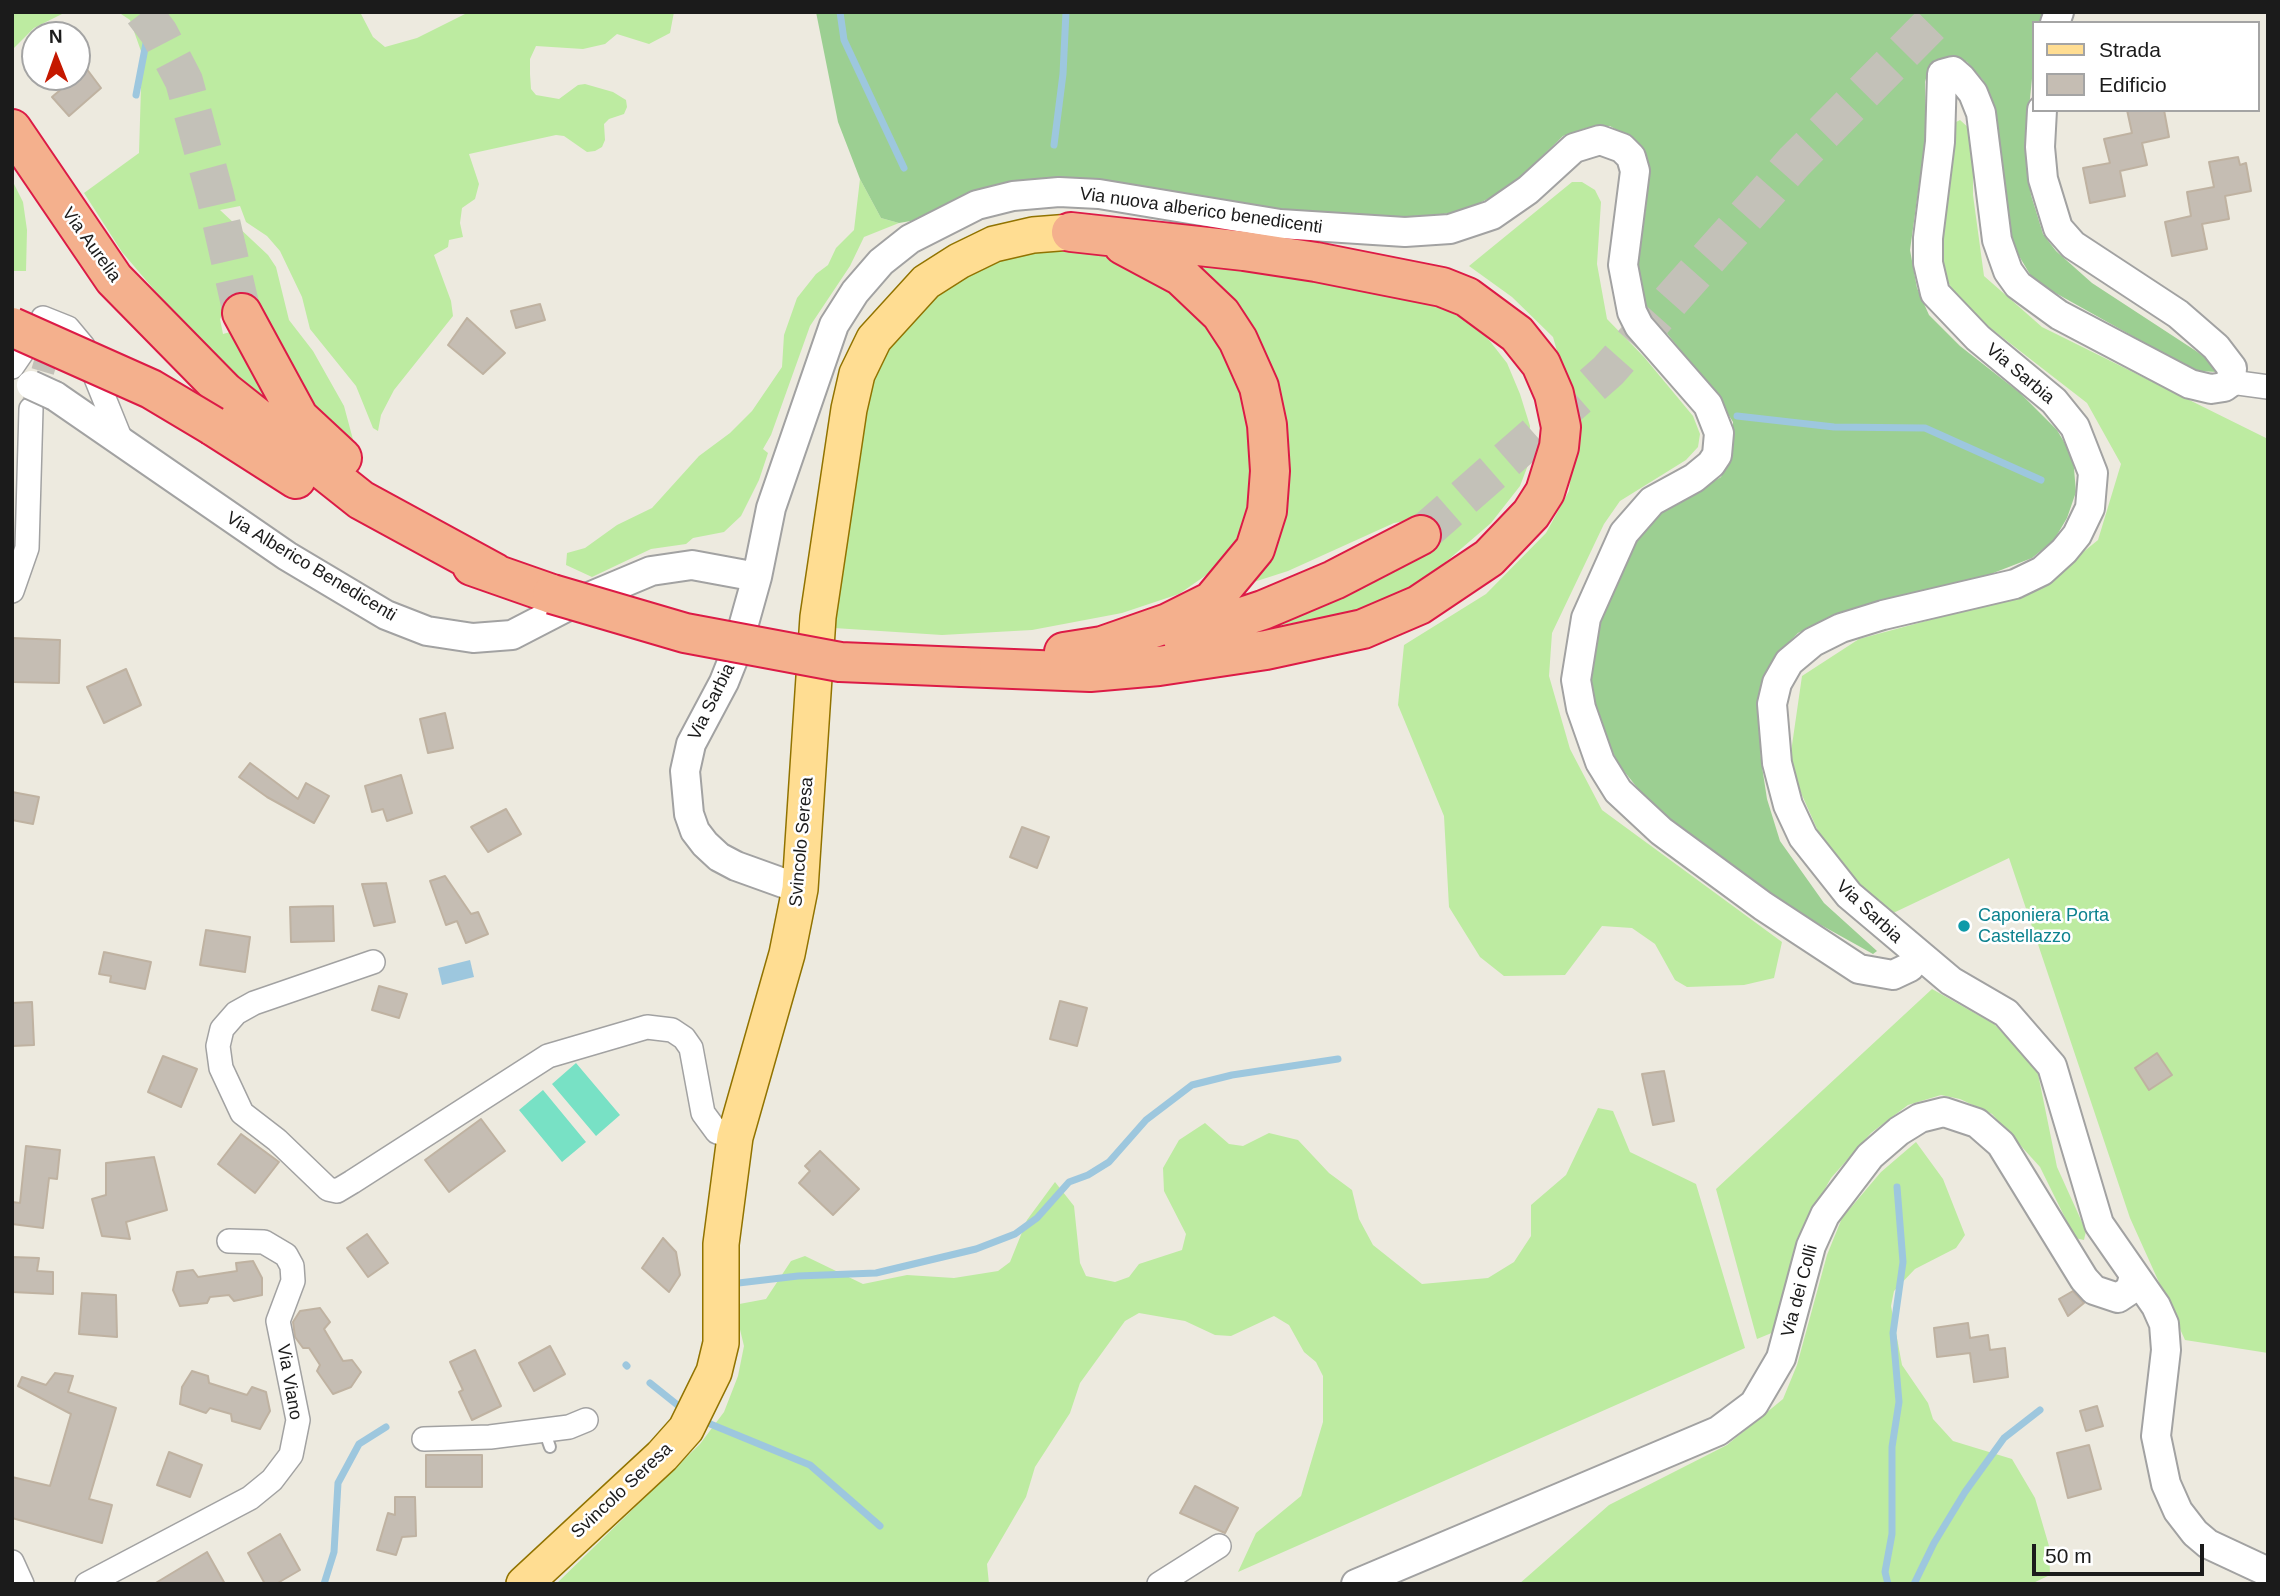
<!DOCTYPE html>
<html>
<head>
<meta charset="utf-8">
<style>
  body { margin:0 }
  #map { position:relative; width:2280px; height:1596px; overflow:hidden; background:#edeadf; font-family:Helvetica,sans-serif }
  canvas { display:block }
  .frame { position:absolute; inset:0; border:14px solid #1b1b1b; pointer-events:none }
  .legend { position:absolute; left:2032px; top:21px; width:228px; height:91px; box-sizing:border-box; background:#fff; border:2px solid #a4a4a4; margin:0; padding:9px 12px; list-style:none; font-size:21px; color:#1b1b1b }
  .legend li { display:flex; align-items:center; gap:14px; height:35px }
  .legend b { width:35px; border:2px solid #a4a4a4 }
  .north { position:absolute; left:21px; top:21px; width:70px; height:70px; box-sizing:border-box; background:#fff; border:2px solid #a4a4a4; border-radius:50%; rotate:359deg; font-size:19px; font-weight:700; line-height:28px; text-align:center; color:#1b1b1b }
  .north::after { content:''; display:block; margin:auto; width:24px; height:32px; background:#c51800; clip-path:polygon(50% 0,100% 100%,50% 72%,0 100%) }
  .scale { position:absolute; left:2032px; top:1544px; width:172px; height:32px; box-sizing:border-box; border:4px solid #1b1b1b; border-top:0; padding-left:9px; font-size:21px; line-height:24px; white-space:nowrap; color:#1b1b1b; -webkit-text-stroke:5px #fff; paint-order:stroke }
</style>
</head>
<body>
<div id="map">
<canvas width="2280" height="1596"></canvas>
<div class="frame"></div>
<ul class="legend">
<li><b style="height:9px;background:#ffdd92"></b>Strada</li>
<li><b style="height:19px;background:#c5bdb3"></b>Edificio</li>
</ul>
<div class="north">N</div>
<div class="scale">50 m</div>
</div>
<script>
const context = document.querySelector('canvas').getContext('2d');
context.lineJoin = 'round';
function fillPath(path, color) { context.fillStyle = color; context.fill(path, 'evenodd'); }
const poly = rows => new Path2D(rows.map(r => 'M' + r).join(''));
function stroke(path, color, width, dash) { context.strokeStyle = color; context.lineWidth = width; context.lineCap = dash ? 'butt' : 'round'; context.setLineDash(dash || []); context.stroke(path); }
function drawText(font, color, halo, rows, align = 'center') {
  context.font = font + ' Helvetica,sans-serif'; context.lineWidth = 5; context.setLineDash([]); context.textBaseline = 'middle'; context.strokeStyle = halo; context.fillStyle = color; for (const [text, x, y, turn = 0] of rows) {
    context.save(); context.translate(x, y); context.rotate((+turn || 0) * Math.PI / 180); context.textAlign = isNaN(turn) ? turn : align; if (halo) context.strokeText(text, 0, 0); context.fillText(text, 0, 0); context.restore();
  }
}
const grass = poly([
  [12,12,66,12,34,28,12,50],
  [118,12,360,12,373,37,385,47,417,38,469,12,674,12,670,33,649,44,617,34,605,44,583,49,536,46,530,59,530,74,531,89,536,95,559,99,578,85,585,84,613,92,626,100,627,107,624,114,609,119,604,124,605,140,602,147,595,151,587,152,564,136,556,135,469,154,479,184,475,199,462,208,460,223,463,237,449,240,448,247,434,255,451,301,453,316,394,390,381,415,378,431,373,428,356,386,310,329,302,297,280,251,267,236,246,222,240,206,220,210,268,255,276,267,289,320,313,351,344,406,359,462,228,306,220,319,223,334,234,331,247,363,283,420,213,359,122,252,84,193,139,153,142,54,130,20],
  [1960,120,1971,130,1973,144,1973,195,1984,276,2042,327,2268,439,2268,1353,2185,1340,2130,1218,2009,858,1889,915,1830,858,1789,766,1802,676,1859,639,2034,592,2098,540,2121,464,2087,403,1962,306,1938,265,1954,123],
  [860,179,881,218,899,223,864,237,850,266,810,326,771,435,763,449,768,453,759,480,741,516,724,532,693,538,686,544,651,549,592,577,566,565,567,553,585,548,617,525,652,508,699,456,730,433,752,411,782,367,784,335,797,298,816,274,828,265,836,248,854,230],
  [12,180,23,202,27,230,26,271,12,271],
  [1572,182,1582,182,1595,190,1601,202,1597,264,1607,319,1644,357,1693,416,1700,434,1698,447,1686,460,1620,501,1604,524,1552,633,1549,676,1570,749,1602,810,1782,942,1774,978,1744,985,1687,987,1675,980,1655,944,1632,928,1602,926,1565,975,1504,976,1480,957,1449,907,1444,816,1398,705,1404,645,1486,594,1546,533,1569,491,1577,420,1553,337,1512,297,1469,266],
  [1038,251,1097,252,1118,257,1150,271,1205,318,1239,377,1248,419,1253,503,1243,534,1215,569,1179,594,1122,613,1032,630,942,635,834,628,870,384,886,353,910,319,945,287,1007,255],
  [1179,254,1435,304,1469,322,1489,340,1507,363,1520,394,1530,426,1528,465,1520,486,1491,523,1426,579,1389,600,1338,615,1265,628,1416,519,1394,523,1288,571,1232,589,1256,560,1269,399],
  [1932,989,1994,1024,2037,1069,2057,1167,2086,1231,2084,1240,2075,1238,2040,1167,1992,1114,1960,1099,1941,1095,1908,1105,1871,1133,1831,1178,1797,1239,1774,1332,1757,1339,1716,1189],
  [1598,1108,1613,1111,1630,1152,1696,1184,1745,1348,1238,1572,1256,1533,1301,1496,1323,1422,1323,1376,1316,1362,1304,1352,1289,1325,1274,1316,1231,1336,1215,1335,1185,1321,1139,1313,1125,1321,1080,1383,1070,1413,1035,1467,1026,1497,987,1564,989,1584,556,1584,700,1444,724,1412,738,1376,744,1346,734,1305,766,1299,791,1261,805,1256,863,1284,907,1275,954,1278,998,1271,1010,1262,1027,1220,1055,1182,1074,1206,1080,1263,1086,1276,1115,1282,1129,1277,1139,1264,1182,1250,1186,1234,1164,1191,1163,1168,1179,1140,1205,1123,1229,1144,1243,1146,1269,1133,1298,1140,1329,1173,1352,1190,1359,1219,1373,1245,1422,1284,1488,1278,1514,1262,1531,1236,1531,1205,1566,1175],
  [1916,1142,1943,1179,1965,1235,1956,1248,1915,1269,1894,1291,1891,1306,1902,1365,1928,1403,1933,1419,1953,1441,2012,1459,2035,1498,2049,1546,2050,1575,2031,1584,1519,1584,1609,1505,1727,1445,1783,1399,1797,1365,1827,1255,1842,1218,1881,1172]
]);
const forest = poly([
  [816,12,2045,12,2041,23,2033,23,2033,69,2025,147,2031,195,2043,234,2056,251,2092,283,2196,351,2216,366,2218,372,2197,371,2179,362,2034,281,2013,246,2002,202,1995,112,1990,96,1983,80,1967,62,1957,58,1937,60,1929,68,1925,82,1926,135,1910,250,1917,288,1929,315,1960,346,2020,393,2057,430,2073,457,2076,492,2067,518,2054,540,2032,558,1983,577,1840,613,1798,633,1779,653,1767,674,1758,707,1761,760,1767,799,1780,841,1824,903,1877,951,1873,954,1776,900,1652,806,1619,765,1600,725,1590,691,1593,650,1606,601,1641,533,1660,514,1721,477,1733,446,1733,422,1714,392,1641,301,1636,280,1638,246,1646,209,1647,157,1637,142,1610,126,1586,128,1563,136,1508,189,1463,211,1437,215,1390,217,1286,212,1158,191,1040,178,986,189,922,219,899,223,881,218,860,179,838,122]
]);
const pitch = poly([
  [576,1063,620,1115,596,1136,552,1084],
  [543,1090,586,1142,562,1162,519,1110]
]);
const water = poly([
  [470,960,474,977,442,985,438,968]
]);
const stream = poly([
  [840,12,844,40,904,168],
  [136,95,152,12],
  [1054,145,1063,74,1066,12],
  [1737,416,1834,427,1925,428,2041,480],
  [730,1284,798,1276,876,1273,976,1249,1015,1234,1037,1218,1069,1182,1088,1175,1109,1162,1146,1120,1192,1085,1232,1075,1338,1059],
  [626,1365,627,1366],
  [650,1383,685,1411],
  [703,1421,810,1465,880,1526],
  [324,1584,334,1552,338,1483,359,1444,386,1427],
  [1888,1584,1885,1572,1892,1534,1892,1447,1899,1402,1893,1333,1903,1262,1897,1187],
  [1914,1584,1934,1543,1965,1492,2004,1438,2040,1410]
]);
const building = poly([
  [86,68,101,88,69,116,52,97,86,68],
  [2127,110,2164,110,2169,137,2142,143,2147,165,2120,171,2125,196,2090,203,2083,168,2110,163,2104,139,2132,133,2127,110],
  [2238,157,2240,165,2246,163,2251,191,2225,196,2229,219,2202,224,2207,249,2172,256,2165,222,2191,216,2187,192,2214,187,2209,162,2238,157],
  [540,304,545,320,516,328,511,311,540,304],
  [467,318,505,353,483,374,448,345,467,318],
  [12,638,60,640,59,683,12,682,12,638],
  [126,669,141,705,104,723,87,687,126,669],
  [445,713,453,748,428,753,420,719,445,713],
  [250,763,298,799,306,783,329,796,314,823,267,797,239,777,250,763],
  [401,775,412,813,387,821,383,809,372,812,365,786,401,775],
  [12,792,39,797,33,824,12,820,12,792],
  [506,809,521,834,488,852,471,827,506,809],
  [1022,827,1049,837,1037,868,1010,857,1022,827],
  [445,876,471,914,478,912,488,934,466,943,457,921,446,925,430,881,445,876],
  [386,883,395,922,374,926,362,884,386,883],
  [333,906,334,941,291,942,290,907,333,906],
  [206,930,250,937,245,972,200,965,206,930],
  [104,952,151,962,145,989,110,982,111,976,99,974,104,952],
  [379,986,407,994,399,1018,372,1010,379,986],
  [1060,1001,1087,1008,1077,1046,1050,1039,1060,1001],
  [32,1002,34,1045,12,1046,12,1003,32,1002],
  [2157,1053,2172,1075,2149,1090,2135,1068,2157,1053],
  [163,1056,197,1069,181,1107,148,1092,163,1056],
  [1664,1071,1674,1121,1653,1125,1642,1074,1664,1071],
  [481,1119,505,1151,449,1192,425,1160,481,1119],
  [241,1134,279,1162,255,1193,218,1164,241,1134],
  [26,1146,60,1150,57,1179,49,1178,43,1228,12,1224,12,1202,20,1203,26,1146],
  [820,1151,859,1189,833,1215,799,1183,810,1171,805,1166,820,1151],
  [154,1157,167,1210,126,1222,130,1239,102,1236,92,1199,106,1195,106,1163,154,1157],
  [367,1234,388,1263,368,1277,347,1248,367,1234],
  [663,1238,676,1252,680,1275,669,1292,642,1268,663,1238],
  [12,1257,39,1258,37,1271,53,1272,53,1294,12,1292,12,1257],
  [253,1261,262,1278,262,1295,234,1301,229,1295,210,1297,207,1303,180,1306,173,1290,177,1272,193,1270,198,1277,237,1271,236,1263,253,1261],
  [2073,1291,2084,1303,2068,1316,2059,1299,2073,1291],
  [82,1293,116,1295,117,1337,79,1334,82,1293],
  [320,1308,330,1322,324,1329,343,1361,352,1360,361,1372,351,1387,333,1394,317,1371,320,1365,309,1348,303,1348,295,1337,293,1322,300,1311,320,1308],
  [1968,1323,1970,1338,1988,1335,1990,1350,2005,1348,2008,1377,1974,1382,1970,1353,1937,1357,1934,1328,1968,1323],
  [550,1346,565,1374,534,1391,519,1363,550,1346],
  [475,1350,501,1406,472,1420,459,1392,463,1390,450,1362,475,1350],
  [192,1371,208,1376,209,1383,247,1395,252,1387,266,1392,270,1411,260,1429,232,1421,231,1414,210,1408,206,1413,180,1404,182,1387,192,1371],
  [55,1373,73,1376,68,1392,116,1408,89,1499,112,1505,102,1543,12,1518,12,1477,50,1486,71,1414,18,1386,22,1377,46,1385,55,1373],
  [2097,1406,2103,1426,2086,1431,2080,1411,2097,1406],
  [2089,1445,2101,1489,2068,1498,2057,1453,2089,1445],
  [169,1452,202,1465,190,1497,157,1485,169,1452],
  [426,1455,482,1455,482,1487,426,1487,426,1455],
  [1195,1486,1238,1508,1225,1533,1180,1513,1195,1486],
  [395,1497,415,1497,416,1536,402,1537,396,1555,377,1550,388,1513,395,1515,395,1497],
  [280,1534,300,1570,276,1584,265,1584,248,1553,280,1534],
  [207,1552,225,1584,154,1584,207,1552]
]);
const minorTunnel = poly([
  [33,404,54,333]
]);
const trunkTunnel = poly([
  [143,12,159,33,184,81,215,195,242,313],
  [1421,535,1608,371,1794,162,1943,12]
]);
const service = poly([
  [544,1430,550,1447]
]);
const minor = poly([
  [43,318,68,328,83,346,121,440],
  [12,367,40,326],
  [2231,382,2268,387],
  [12,591,27,548,31,409],
  [373,962,254,1003,236,1013,222,1029,218,1046,221,1068,242,1113,277,1140,328,1189,337,1191,352,1182,548,1056,647,1027,672,1030,684,1038,691,1048,703,1113,717,1132,735,1137],
  [424,1439,490,1437,569,1427,586,1420],
  [12,1562,22,1584],
  [87,1584,250,1498,272,1480,291,1455,298,1420,278,1321,293,1281,292,1266,286,1255,264,1242,229,1241],
  [1159,1584,1219,1546]
]);
const tertiary = poly([
  [2055,23,2059,12],
  [2042,110,2040,147,2043,179,2058,228,2073,245,2178,314,2216,347,2232,368,2231,382,2224,387,2211,389,2190,384,2059,315,2018,285,2008,271,1997,240,1981,113,1973,93,1961,78,1953,71,1942,74,1940,142,1928,238,1928,263,1935,293,1978,338,2054,401,2075,427,2093,473,2090,508,2077,535,2064,551,2042,571,2015,584,1883,615,1841,628,1813,642,1789,662,1777,683,1772,704,1777,763,1788,805,1803,837,1849,895,1951,981,2006,1013,2052,1066,2099,1224,2156,1306,2164,1324,2166,1350,2156,1436,2166,1484,2178,1511,2195,1533,2208,1544,2268,1572],
  [55,396,287,556,386,615,427,631,473,638,512,635,570,605,651,571,692,565,757,577],
  [800,889,736,866,719,857,705,844,695,831,689,814,685,771,691,744,724,682,736,652,757,577,771,508,834,325,855,292,881,262,910,239,977,205,1013,196,1059,192,1099,194,1280,224,1405,232,1450,229,1492,215,1528,190,1574,148,1600,140,1622,148,1631,157,1635,171,1623,265,1632,312,1639,326,1708,405,1719,433,1717,455,1711,464,1694,478,1652,501,1624,533,1586,618,1576,680,1581,708,1600,762,1618,791,1661,831,1763,906,1859,969,1893,975,1910,967,1917,955],
  [1356,1584,1718,1431,1754,1404,1781,1358,1811,1246,1825,1215,1870,1156,1899,1131,1920,1118,1944,1112,1977,1123,2001,1144,2084,1279,2094,1290,2118,1298,2130,1290,2134,1276]
]);
const primary = poly([
  [524,1584,662,1456,686,1429,714,1372,721,1343,721,1244,735,1137,787,954,800,889,818,617,849,409,857,374,874,339,926,282,959,261,994,244,1033,235,1071,232]
]);
const trunk = poly([
  [12,129,114,279,225,392,361,500,495,573],
  [242,313,299,418,342,458],
  [213,426,296,479],
  [472,566,552,594],
  [1182,637,1263,610,1334,580,1421,535],
  [1064,652,1102,646,1168,623,1212,601,1255,549,1267,511,1270,471,1267,425,1259,387,1238,340,1221,314,1181,276,1123,245],
  [962,667,1090,672,1159,666,1266,650,1363,629,1419,605,1489,558,1531,514,1545,492,1559,447,1561,427,1554,394,1541,364,1517,334,1467,297,1442,287,1316,262,1244,251,1071,232]
]);
const tertiaryBridge = poly([
  [31,385,55,396]
]);
const trunkBridge = poly([
  [12,327,151,389,213,426],
  [552,594,685,633,840,662,962,667]
]);
const markers = [
  [1964,926,7,"#0f9aa8"]
];
const streetNames = [
  ["Via nuova alberico benedicenti",1201,211,8],
  ["Via Aurelia",91,245,54],
  ["Via Sarbia",2020,374,40],
  ["Via Alberico Benedicenti",311,567,31],
  ["Via Sarbia",712,702,-64],
  ["Svincolo Seresa",802,842,-85],
  ["Via Sarbia",1869,912,43],
  ["Via dei Colli",1800,1291,-75],
  ["Via Viano",289,1382,80],
  ["Svincolo Seresa",622,1491,-43]
];
const cultureNames = [
  ["Caponiera Porta",1978,916],
  ["Castellazzo",1978,937]
];
fillPath(grass, '#bdeba1');
fillPath(forest, '#9ccf92');
fillPath(pitch, '#78e1c5');
fillPath(water, '#9dc7de');
stroke(stream, '#9dc7de', 7);
fillPath(building, '#c5bdb3');
stroke(building, '#bfb2a1', 2);
stroke(minorTunnel, '#c3c1b8', 23, [23, 11]);
stroke(trunkTunnel, '#c3c1b8', 38, [38, 19]);
stroke(service, '#a2a2a2', 14);
stroke(minor, '#a2a2a2', 26);
stroke(tertiary, '#a2a2a2', 32);
stroke(primary, '#917300', 38);
stroke(trunk, '#dc1b46', 42);
stroke(service, '#fff', 10);
stroke(minor, '#fff', 23);
stroke(tertiary, '#fff', 28);
stroke(primary, '#ffdd92', 35);
stroke(trunk, '#f4b08d', 38);
stroke(tertiaryBridge, '#a2a2a2', 32, []);
stroke(trunkBridge, '#dc1b46', 42, []);
stroke(tertiaryBridge, '#fff', 28);
stroke(trunkBridge, '#f4b08d', 38);
for (const [x, y, r, color] of markers) { const dot = new Path2D(); dot.arc(x, y, r, 0, 2 * Math.PI); context.fillStyle = color; context.fill(dot); stroke(dot, '#fff', 2.5); }
drawText('18px', '#1b1b1b', '#fff', streetNames);
drawText('18px', '#0d838f', '#fff', cultureNames, 'left');
</script>
</body>
</html>
